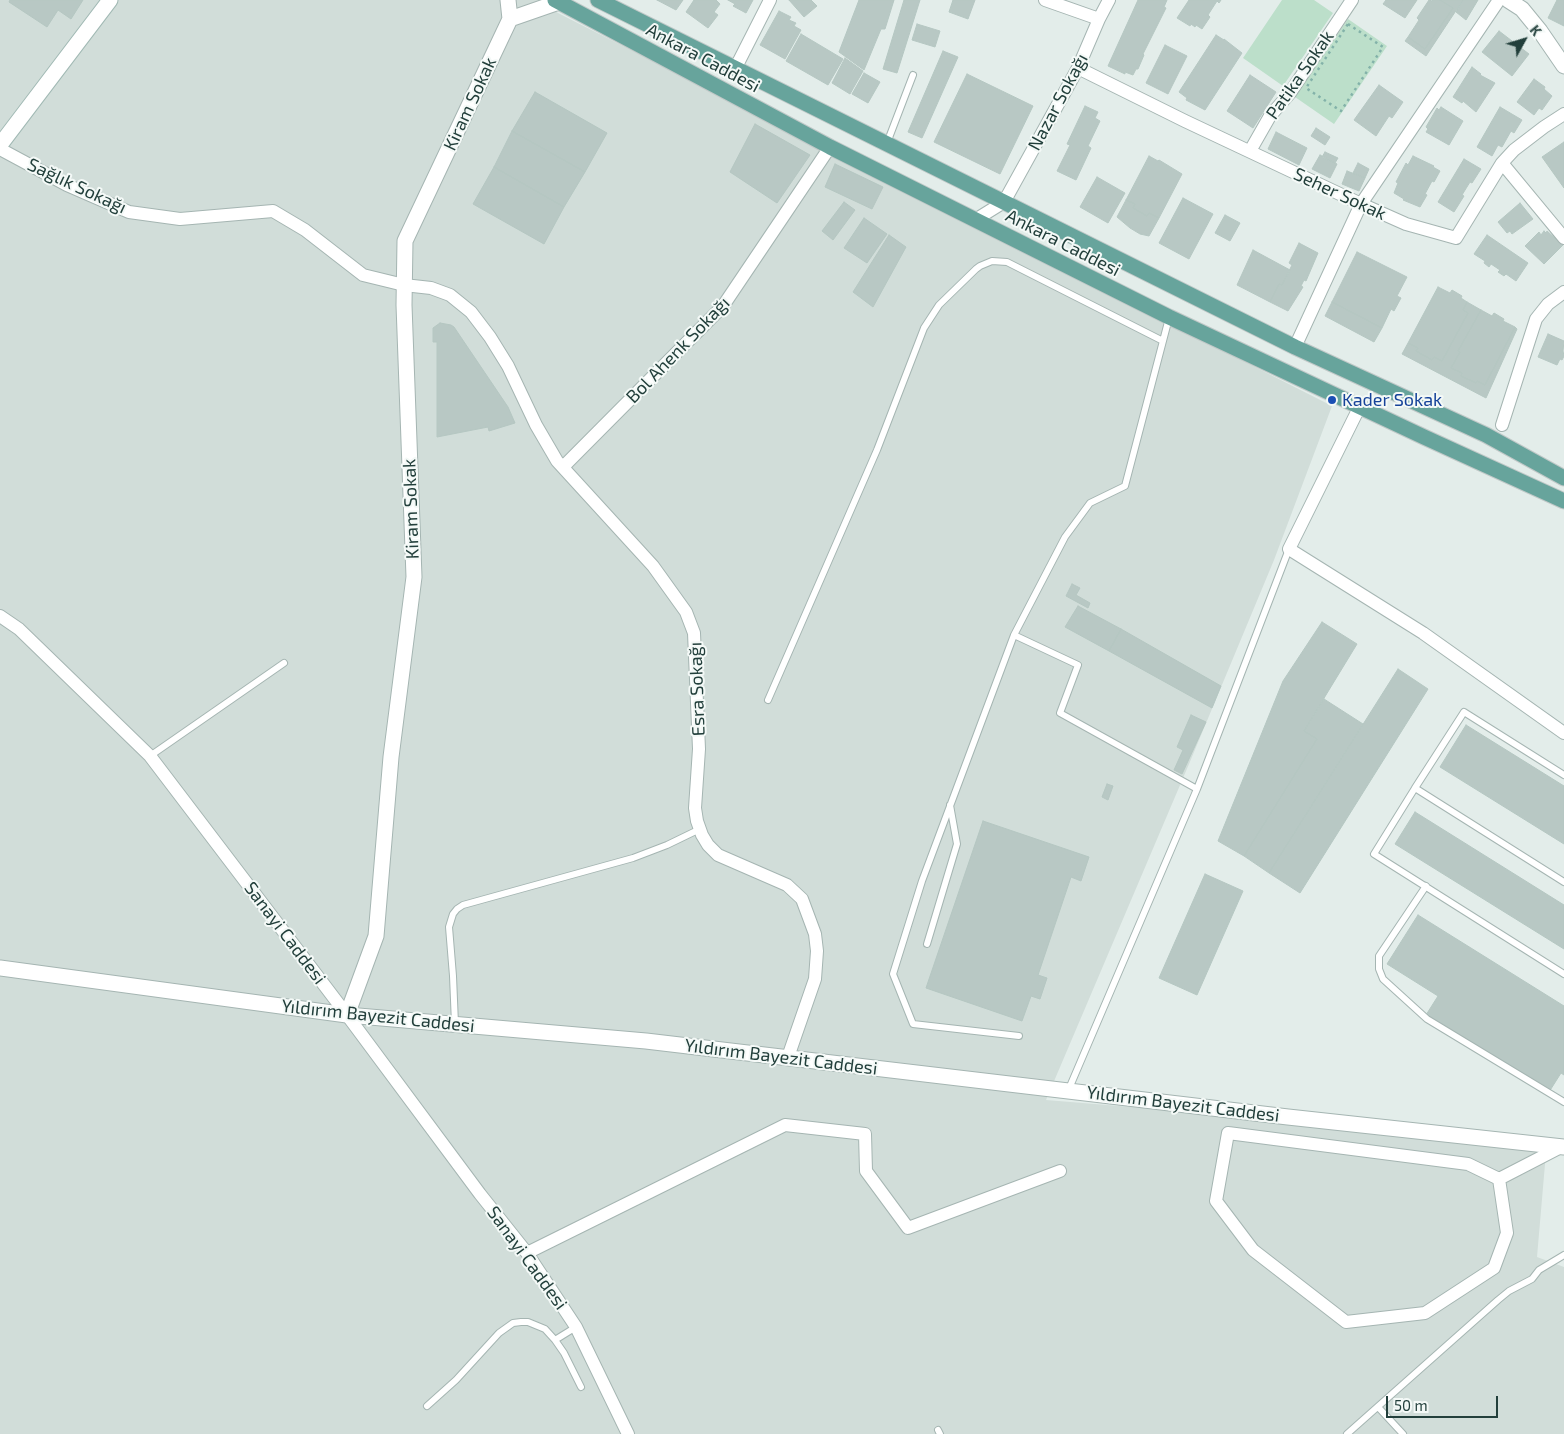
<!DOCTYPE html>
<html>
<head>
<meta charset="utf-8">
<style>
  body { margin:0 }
  #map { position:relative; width:1564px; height:1434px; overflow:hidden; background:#e3edea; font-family:"Exo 2",sans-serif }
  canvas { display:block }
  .north { position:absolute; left:1499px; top:15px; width:50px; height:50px; -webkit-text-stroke:4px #f4f9f7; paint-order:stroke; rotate:51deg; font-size:14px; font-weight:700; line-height:20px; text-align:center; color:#223f3b }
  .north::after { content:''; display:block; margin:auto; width:18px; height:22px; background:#223f3b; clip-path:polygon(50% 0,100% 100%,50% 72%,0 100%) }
  .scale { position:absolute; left:1386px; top:1396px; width:112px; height:22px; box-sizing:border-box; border:2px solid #223f3b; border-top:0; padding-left:6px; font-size:15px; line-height:18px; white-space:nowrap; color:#223f3b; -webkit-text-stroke:4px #f4f9f7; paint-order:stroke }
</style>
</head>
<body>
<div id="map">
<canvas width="1564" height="1434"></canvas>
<div class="north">K</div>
<div class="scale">50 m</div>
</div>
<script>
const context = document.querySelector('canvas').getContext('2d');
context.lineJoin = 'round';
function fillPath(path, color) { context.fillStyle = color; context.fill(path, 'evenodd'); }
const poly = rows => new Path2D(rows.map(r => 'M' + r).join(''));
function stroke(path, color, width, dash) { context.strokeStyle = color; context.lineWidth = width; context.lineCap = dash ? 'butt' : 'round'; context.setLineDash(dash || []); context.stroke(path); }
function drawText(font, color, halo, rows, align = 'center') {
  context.font = font + ' "Exo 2",sans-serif'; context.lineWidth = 4; context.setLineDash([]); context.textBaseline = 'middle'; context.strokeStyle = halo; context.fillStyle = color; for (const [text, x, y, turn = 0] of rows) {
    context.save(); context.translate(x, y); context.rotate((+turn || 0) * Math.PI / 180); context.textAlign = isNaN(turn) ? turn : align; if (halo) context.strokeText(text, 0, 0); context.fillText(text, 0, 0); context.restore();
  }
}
const built = poly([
  [0,0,539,0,558,13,1332,406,1274,560,1189,764,1046,1100,1547,1141,1537,1257,1564,1267,1564,1434,0,1434]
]);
const green = poly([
  [1282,0,1314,0,1333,13,1283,86,1243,58],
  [1348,19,1387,46,1334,124,1295,97]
]);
const building = poly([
  [10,0,83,0,71,19,58,10,47,27,9,2,10,0],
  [657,0,683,0,676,10,657,0],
  [694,0,716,0,720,4,714,12,718,15,708,28,686,12,694,0],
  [728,0,753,0,746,13,733,6,735,4,728,0],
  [789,0,811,0,817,6,804,17,789,0],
  [859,0,894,0,885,29,881,29,864,70,839,52,859,0],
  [904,0,920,0,897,73,883,69,904,0],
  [953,0,975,0,968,19,949,12,953,0],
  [1138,0,1167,0,1164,7,1166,8,1143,54,1144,55,1138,69,1136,69,1133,75,1125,72,1125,74,1108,66,1138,0],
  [1189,0,1221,0,1219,3,1217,1,1208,15,1210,17,1202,29,1196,25,1195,27,1191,24,1190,26,1177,18,1189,0],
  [1386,0,1417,0,1405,18,1383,4,1386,0],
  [1429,0,1432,1,1433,0,1440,0,1453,8,1425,49,1408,37,1419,20,1417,18,1429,0],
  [1440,0,1463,0,1426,56,1405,41,1408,37,1425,49,1453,8,1440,0],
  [1463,0,1478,0,1466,20,1456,12,1463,0],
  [1557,0,1564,0,1564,26,1548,18,1557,0],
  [779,11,791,17,789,20,796,23,794,26,801,30,785,59,760,45,779,11],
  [917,24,940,31,935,47,912,40,917,24],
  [1499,31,1529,54,1512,76,1482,52,1499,31],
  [801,34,843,59,828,85,786,61,801,34],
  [1216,35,1224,40,1224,39,1242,53,1205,110,1186,100,1187,98,1179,92,1216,35],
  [1165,45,1187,56,1168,94,1146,83,1165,45],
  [943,51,958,57,922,138,908,132,943,51],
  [845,58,863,71,850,94,832,83,845,58],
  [1472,67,1481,74,1480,75,1495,83,1476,112,1463,101,1462,103,1453,97,1472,67],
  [864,73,880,82,868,103,852,94,864,73],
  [967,74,1033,106,1000,174,934,142,967,74],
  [1250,75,1276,92,1253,128,1227,111,1250,75],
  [1534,79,1545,87,1544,89,1552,96,1542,110,1539,108,1534,115,1517,102,1534,79],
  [1379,85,1403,102,1392,118,1389,116,1376,136,1354,120,1379,85],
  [535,92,607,133,585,172,512,131,535,92],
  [1085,106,1098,112,1095,118,1100,121,1088,146,1091,148,1076,180,1057,171,1070,145,1067,144,1085,106],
  [1441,107,1463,121,1449,145,1426,132,1428,129,1426,127,1437,108,1439,110,1441,107],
  [1500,107,1522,120,1514,133,1511,131,1502,147,1498,145,1492,156,1477,147,1500,107],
  [755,124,810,155,777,203,730,172,755,124],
  [1316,128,1330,137,1325,145,1311,136,1316,128],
  [512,131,585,172,564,207,494,167,512,131],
  [1276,132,1307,148,1299,165,1268,149,1276,132],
  [1564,142,1564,188,1542,157,1564,142],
  [1325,152,1338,158,1335,163,1322,157,1325,152],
  [1320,155,1337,164,1330,178,1312,169,1320,155],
  [1149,156,1158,161,1159,160,1182,174,1159,218,1149,213,1147,216,1133,208,1135,204,1126,200,1149,156],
  [1413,156,1434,166,1433,167,1440,171,1434,182,1432,181,1425,194,1427,195,1420,207,1403,200,1404,199,1394,193,1398,183,1396,182,1406,163,1408,165,1413,156],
  [1464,159,1481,169,1472,183,1470,182,1462,195,1464,196,1454,212,1438,202,1464,159],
  [1358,163,1369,169,1365,178,1353,173,1358,163],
  [835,164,883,187,872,209,825,187,835,164],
  [494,167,564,207,544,244,473,204,494,167],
  [1347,171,1365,178,1359,191,1342,184,1347,171],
  [1097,177,1125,193,1108,223,1080,207,1097,177],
  [1183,198,1213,214,1189,259,1159,243,1183,198],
  [1126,200,1135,204,1133,208,1147,216,1149,213,1159,218,1149,236,1140,234,1130,228,1117,217,1126,200],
  [844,202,855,210,833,240,822,231,844,202],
  [1520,203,1533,219,1512,234,1510,231,1507,233,1498,222,1520,203],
  [1225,215,1240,223,1230,241,1215,233,1225,215],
  [864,218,887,234,867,263,844,248,864,218],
  [1544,231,1546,233,1547,231,1563,245,1544,264,1525,246,1539,232,1541,235,1544,231],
  [889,235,906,247,873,307,853,292,889,235],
  [1487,235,1528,263,1516,281,1506,274,1504,276,1498,272,1500,270,1491,264,1489,267,1484,263,1485,261,1474,254,1487,235],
  [1299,243,1318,253,1306,281,1304,280,1301,286,1303,287,1288,311,1270,302,1279,284,1282,285,1292,265,1289,263,1299,243],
  [1253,250,1290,270,1282,285,1279,284,1270,302,1237,285,1253,250],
  [1357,252,1407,277,1397,296,1401,298,1394,311,1391,309,1382,328,1332,302,1357,252],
  [1438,287,1450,293,1452,290,1462,296,1461,298,1467,302,1463,310,1468,313,1442,361,1434,357,1432,360,1416,351,1418,348,1408,343,1438,287],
  [1332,302,1382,328,1374,342,1325,316,1332,302],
  [1467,302,1481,310,1458,351,1460,352,1451,368,1462,373,1461,376,1476,383,1477,381,1485,385,1515,327,1517,329,1486,398,1402,354,1408,343,1418,348,1416,351,1432,360,1434,357,1442,361,1468,313,1463,310,1467,302],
  [1481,310,1492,316,1494,313,1504,319,1503,321,1515,327,1485,385,1477,381,1476,383,1461,376,1462,373,1451,368,1460,352,1458,351,1481,310],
  [440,323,451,325,454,327,508,407,515,423,489,431,488,427,437,437,437,342,433,342,433,328,440,323],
  [1548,334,1564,341,1563,351,1564,356,1562,360,1560,359,1557,365,1538,357,1548,334],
  [1072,584,1080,588,1076,595,1090,603,1088,608,1066,596,1072,584],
  [1078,606,1121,629,1109,651,1065,627,1078,606],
  [1322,622,1357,644,1304,731,1317,739,1244,856,1218,841,1283,681,1322,622],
  [1121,629,1221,686,1212,708,1109,651,1121,629],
  [1398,669,1428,689,1300,893,1269,873,1398,669],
  [1324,699,1363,724,1269,873,1244,856,1317,739,1304,731,1324,699],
  [1191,715,1206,722,1182,774,1174,770,1183,750,1177,747,1191,715],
  [1466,725,1564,786,1564,844,1440,767,1466,725],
  [1107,784,1113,786,1108,800,1102,797,1107,784],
  [1415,812,1564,905,1564,949,1395,844,1415,812],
  [983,821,1089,857,1081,881,1071,877,1038,975,1047,978,1040,999,1031,996,1022,1021,926,988,983,821],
  [1205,874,1243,891,1197,995,1159,978,1205,874],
  [1418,915,1564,1006,1564,1075,1561,1073,1549,1092,1426,1015,1438,996,1387,964,1418,915]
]);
const path = poly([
  [1348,24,1383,47,1341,111,1306,88,1348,24]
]);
const service = poly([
  [887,143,913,75],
  [1014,635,1078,665,1060,713,1197,789],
  [768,700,877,450,924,328,939,305,976,269,980,266,992,261,1007,262,1163,341],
  [150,756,284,663],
  [1564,775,1464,712,1415,788,1564,882],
  [1415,788,1374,854,1564,974],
  [1426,886,1379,956,1379,969,1383,979,1427,1019,1564,1102],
  [927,944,957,844,950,805],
  [455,1024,453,976,449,927,453,914,457,909,463,905,633,858,667,845,700,829],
  [1019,1036,913,1024,893,974,922,881,1014,635,1065,537,1090,503,1125,486,1169,318],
  [1068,1091,1197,789,1289,549],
  [555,1340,576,1327],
  [427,1406,456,1380,499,1333,513,1323,521,1322,528,1322,545,1329,555,1340,564,1353,581,1387],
  [1378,1407,1403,1434],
  [938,1430,940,1434],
  [1347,1434,1498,1300,1509,1291,1532,1279,1539,1270,1564,1255]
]);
const minor = poly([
  [1045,0,1099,19],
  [1078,68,1185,121,1361,204,1406,224,1456,238,1502,163,1514,150,1544,127,1564,114],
  [735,69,770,0],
  [0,149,67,185,129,212,180,219,273,211,305,230,363,275,404,285,431,288,450,295,471,312,490,337,508,366,536,425,557,461,653,566,686,612,694,633,699,749,695,808,697,821,702,835,708,845,718,855,787,885,802,899,815,934,817,951,815,979,788,1057],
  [1250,151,1270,116,1290,93,1352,0],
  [1502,163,1564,238],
  [975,220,1004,202,1078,68,1099,19,1109,0],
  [1295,347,1361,204,1499,0],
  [1360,406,1289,549,1423,633,1564,733],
  [1502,425,1536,319,1548,304,1564,292],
  [563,467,723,306,830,147],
  [0,616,19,629,150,756,347,1015,480,1194,527,1253,576,1327,628,1434],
  [1228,1133,1468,1164,1499,1179,1507,1233,1494,1268,1425,1313,1346,1322,1253,1250,1216,1201,1228,1133],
  [1499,1179,1561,1147],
  [527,1253,785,1125,865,1134,866,1171,908,1228,1060,1171]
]);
const tertiary = poly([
  [508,0,510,19],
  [1508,0,1522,9,1540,31,1564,66],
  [510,19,559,2],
  [0,968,347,1015,646,1041,1288,1117,1564,1147],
  [347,1015,376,936,391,757,414,577,404,305,405,241,510,19]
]);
const secondary = poly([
  [0,145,110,0]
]);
const primary = poly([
  [555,0,830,147,1169,317,1424,437,1564,501],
  [598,0,1295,347,1486,435,1564,478]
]);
const markers = [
  [1332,400,5,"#1a4fb4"]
];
const streetNames = [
  ["Ankara Caddesi",703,58,28],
  ["Patika Sokak",1300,75,-55],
  ["Nazar Sokağı",1058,102,-62],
  ["Kiram Sokak",470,104,-65],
  ["Sağlık Sokağı",77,186,25],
  ["Seher Sokak",1340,194,25],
  ["Ankara Caddesi",1063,243,27],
  ["Bol Ahenk Sokağı",678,350,-46],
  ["Kiram Sokak",411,509,-92],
  ["Esra Sokağı",697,689,-92],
  ["Sanayi Caddesi",285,933,53],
  ["Yıldırım Bayezit Caddesi",378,1016,6],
  ["Yıldırım Bayezit Caddesi",781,1057,7],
  ["Yıldırım Bayezit Caddesi",1183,1104,7],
  ["Sanayi Caddesi",527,1258,54]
];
const transitNames = [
  ["Kader Sokak",1342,400]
];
fillPath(built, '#d1ddd9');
fillPath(green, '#bcdfca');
fillPath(building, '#b8c8c4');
stroke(building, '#b5c7c2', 1);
stroke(service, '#a5b5b2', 8);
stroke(minor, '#a5b5b2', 14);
stroke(tertiary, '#a5b5b2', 17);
stroke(secondary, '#a1b9b4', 17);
stroke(primary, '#c1c9c8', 17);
stroke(path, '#83b2a9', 2.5, [2.5, 4]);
stroke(service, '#fff', 6);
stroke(minor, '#fff', 12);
stroke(tertiary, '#fff', 15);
stroke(secondary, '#fff', 15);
stroke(primary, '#67a49c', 15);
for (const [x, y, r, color] of markers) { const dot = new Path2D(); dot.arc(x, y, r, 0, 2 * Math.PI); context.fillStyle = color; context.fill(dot); stroke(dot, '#f4f9f7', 2); }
drawText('18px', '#223f3b', '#f4f9f7', streetNames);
drawText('18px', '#164399', '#f4f9f7', transitNames, 'left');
</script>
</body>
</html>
